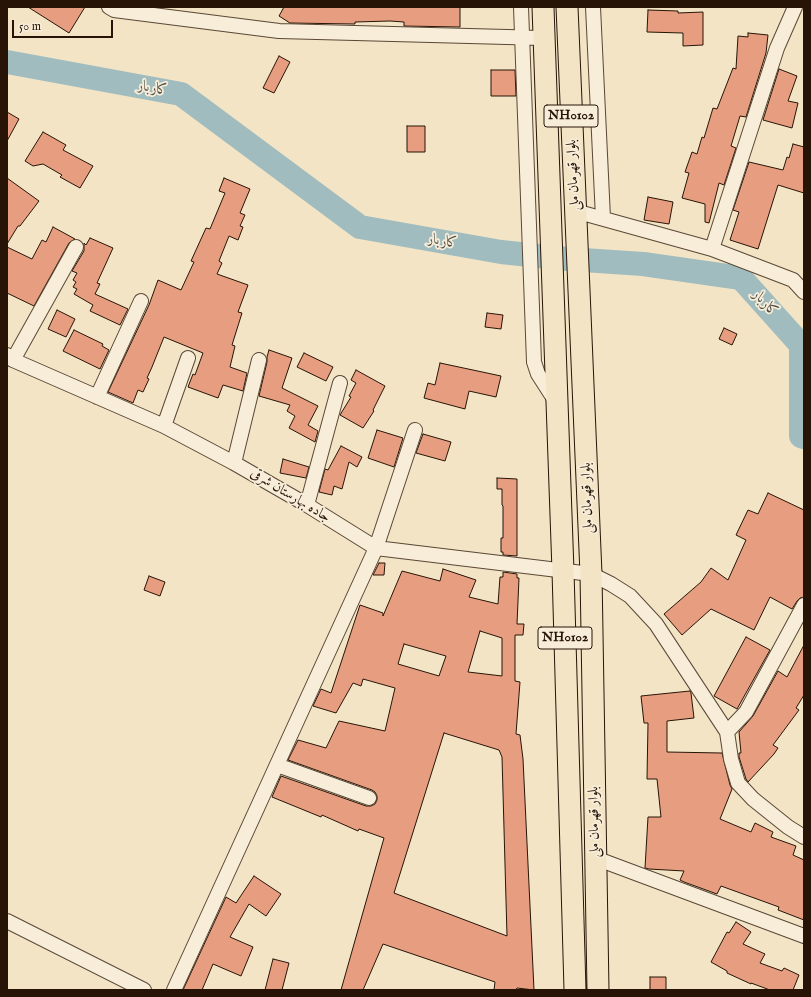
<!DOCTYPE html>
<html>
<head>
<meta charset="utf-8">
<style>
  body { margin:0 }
  #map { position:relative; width:811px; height:997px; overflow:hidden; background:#f2e4c5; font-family:"IM FELL English",serif }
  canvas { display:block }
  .frame { position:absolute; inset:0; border:8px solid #271407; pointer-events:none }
  .scale { position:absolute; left:12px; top:20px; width:101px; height:18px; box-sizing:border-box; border:2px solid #271407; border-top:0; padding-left:5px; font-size:12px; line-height:14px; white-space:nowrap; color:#271407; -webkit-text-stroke:3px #f7edd9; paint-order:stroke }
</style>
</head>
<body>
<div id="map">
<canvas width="811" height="997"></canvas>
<div class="frame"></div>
<div class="scale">50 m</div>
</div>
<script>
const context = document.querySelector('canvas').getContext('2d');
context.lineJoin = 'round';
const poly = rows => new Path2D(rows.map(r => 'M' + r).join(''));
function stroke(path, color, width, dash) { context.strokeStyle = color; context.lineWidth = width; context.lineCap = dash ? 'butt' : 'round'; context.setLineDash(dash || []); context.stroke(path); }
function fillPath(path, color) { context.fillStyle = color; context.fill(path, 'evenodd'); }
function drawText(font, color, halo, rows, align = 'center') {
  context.font = font + ' "IM FELL English",Amiri,serif'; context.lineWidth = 3.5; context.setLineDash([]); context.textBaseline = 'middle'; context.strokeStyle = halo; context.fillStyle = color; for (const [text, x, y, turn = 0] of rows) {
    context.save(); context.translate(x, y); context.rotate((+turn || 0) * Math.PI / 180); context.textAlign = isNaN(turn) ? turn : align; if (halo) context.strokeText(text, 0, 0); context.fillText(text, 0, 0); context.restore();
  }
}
const river = poly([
  [7,62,181,94,360,227,501,252,568,259,643,264,741,278,801,345,801,436,804,437]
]);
const building = poly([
  [28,7,85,7,69,33,28,7],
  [284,7,460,7,460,27,404,26,404,22,390,21,355,22,355,24,290,23,279,16,284,7],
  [648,10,678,11,678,13,703,12,703,45,683,46,683,33,647,32,648,10],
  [748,33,768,35,766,53,746,117,740,116,731,146,736,148,724,185,719,183,709,223,705,222,705,204,682,198,689,173,685,172,692,152,697,154,702,137,704,138,713,108,717,109,733,68,736,69,738,36,748,37,748,33],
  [279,56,290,62,274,93,263,88,279,56],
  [779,69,797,76,788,101,798,103,792,128,763,120,779,69],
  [491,70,515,70,516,96,491,96,491,70],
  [7,112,19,119,7,141,7,112],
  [407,126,425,126,425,152,407,152,407,126],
  [43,132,66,145,63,150,93,166,80,188,60,177,62,175,43,164,33,166,25,161,43,132],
  [793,144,804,147,804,193,778,185,758,249,730,240,739,212,733,210,749,162,783,170,787,157,789,158,793,144],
  [7,178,39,201,20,226,18,226,7,244,7,178],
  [224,178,250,189,240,213,245,215,240,226,243,227,238,240,229,236,219,261,222,263,217,274,248,285,238,312,242,313,232,345,235,346,230,367,247,373,243,391,223,385,218,398,188,387,193,374,195,375,203,353,164,337,152,367,147,378,149,379,143,392,138,390,133,403,108,392,149,305,158,280,181,290,194,262,191,261,206,228,210,229,225,193,219,191,224,178],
  [648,197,673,202,669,224,644,220,648,197],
  [53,227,75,239,69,243,34,306,7,293,7,247,32,259,42,240,46,242,53,227],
  [90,238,113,248,97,283,100,284,95,294,128,309,120,325,90,311,93,305,74,294,77,289,73,287,76,282,73,280,77,273,72,271,84,251,84,243,86,245,90,238],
  [57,310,75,319,66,337,48,329,57,310],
  [487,313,503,315,501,329,485,327,487,313],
  [724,328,737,334,732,345,719,339,724,328],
  [74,330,103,344,102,346,109,350,100,369,63,351,74,330],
  [269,350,292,358,282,388,318,406,308,425,318,431,315,442,289,428,295,416,287,411,290,405,259,396,267,362,267,357,269,350],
  [304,353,333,367,326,381,297,367,304,353],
  [440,363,501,376,496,397,469,391,465,409,424,398,428,383,435,385,440,363],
  [356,370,385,386,373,410,374,411,363,428,340,415,351,397,349,396,356,383,351,380,356,370],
  [377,430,403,438,394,467,368,458,377,430],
  [423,434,451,442,445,461,416,453,423,434],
  [341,446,362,457,357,467,349,462,342,489,334,486,332,495,319,492,325,469,328,470,341,446],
  [283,459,309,467,306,478,280,473,283,459],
  [497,478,517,479,517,556,503,555,503,552,501,552,501,538,503,538,503,506,502,505,502,489,497,489,497,478],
  [768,493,804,510,804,597,800,598,797,601,792,609,770,597,754,630,711,609,682,635,664,614,701,582,711,568,728,580,746,540,736,535,748,510,758,514,768,493],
  [379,563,385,563,384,575,373,575,379,563],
  [443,569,476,580,469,597,498,604,500,577,503,577,503,572,517,574,517,578,519,578,517,624,524,624,523,635,515,635,515,681,520,682,516,734,520,735,523,759,534,990,517,988,516,990,494,990,495,982,383,944,363,990,341,990,384,838,359,829,358,831,322,815,321,817,272,797,281,776,366,806,371,806,375,804,377,800,377,796,375,792,372,790,288,760,298,740,326,748,339,721,385,731,395,688,363,679,361,686,353,683,336,713,313,706,321,689,331,693,360,605,383,613,383,616,402,571,440,581,443,569],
  [480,631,502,638,502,676,468,672,480,631],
  [404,644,446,656,439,676,398,664,404,644],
  [444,733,499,750,502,757,507,936,394,893,444,733],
  [149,576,165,582,160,596,144,590,149,576],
  [746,637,770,650,737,709,714,696,746,637],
  [804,645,804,695,796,708,799,710,773,745,778,748,774,754,748,782,746,779,739,757,739,753,741,753,739,732,753,716,778,671,787,677,804,645],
  [690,691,691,693,694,718,667,721,667,752,722,753,730,785,732,789,720,819,751,832,755,823,773,832,771,837,796,846,793,855,804,860,804,920,778,910,779,907,721,886,717,894,684,882,680,880,684,871,649,869,645,868,648,817,661,817,657,779,647,779,648,723,644,723,641,696,690,691],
  [254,876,281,894,266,916,249,904,230,937,253,947,241,976,213,964,202,990,183,990,226,897,236,903,254,876],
  [736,922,751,932,743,944,765,954,760,963,782,971,784,968,799,975,793,990,770,990,751,983,751,984,727,973,727,971,711,962,727,932,729,933,736,922],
  [273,959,289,963,282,990,265,990,273,959],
  [650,977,666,977,666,990,650,990,650,977]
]);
const minor = poly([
  [109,7,114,10,279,31,545,38],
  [521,7,534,362,538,374,556,402],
  [593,7,603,218],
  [575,211,712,249,793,280,804,292],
  [712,249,777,48,795,7],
  [7,355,13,360,164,426,234,463,307,505,376,548,591,574,611,584,630,596,656,624,727,732,731,759,738,783,753,799,788,827,804,837],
  [13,360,76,247],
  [97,397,141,301],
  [164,426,188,358],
  [234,463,259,360],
  [307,505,340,383],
  [727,732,746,712,804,605],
  [277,765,369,798],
  [595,858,804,936],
  [7,921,144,990],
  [174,990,376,548,415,430]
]);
const highway = poly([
  [543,7,563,571,575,990],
  [567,7,591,574,598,990]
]);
const shields = [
  [571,116,54],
  [565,638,54]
];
const shieldNames = [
  ["NH0102",571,116],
  ["NH0102",565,638]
];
const streetNames = [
  ["بلوار قهرمان ملی",574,175,-93],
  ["جاده بهارستان شرقی",290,496,31],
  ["بلوار قهرمان ملی",588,498,-92],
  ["بلوار قهرمان ملی",595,822,-91]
];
const waterNames = [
  ["کاربار",153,89,11],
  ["کاربار",443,242,10],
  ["کاربار",765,304,48]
];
stroke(river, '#a0bcbf', 24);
fillPath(building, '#e79d7f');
stroke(building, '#271407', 1);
stroke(minor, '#5a4836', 16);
stroke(highway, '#271407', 23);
stroke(minor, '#f7edd9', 14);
stroke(highway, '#f2e4c5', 21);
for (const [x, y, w] of shields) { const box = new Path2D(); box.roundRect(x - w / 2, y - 11, w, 22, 3); context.fillStyle = '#f7edd9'; context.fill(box); stroke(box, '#271407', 1); }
drawText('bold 13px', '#271407', null, shieldNames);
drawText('14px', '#271407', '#f7edd9', streetNames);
drawText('italic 15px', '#514f47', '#f7edd9', waterNames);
</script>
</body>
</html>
